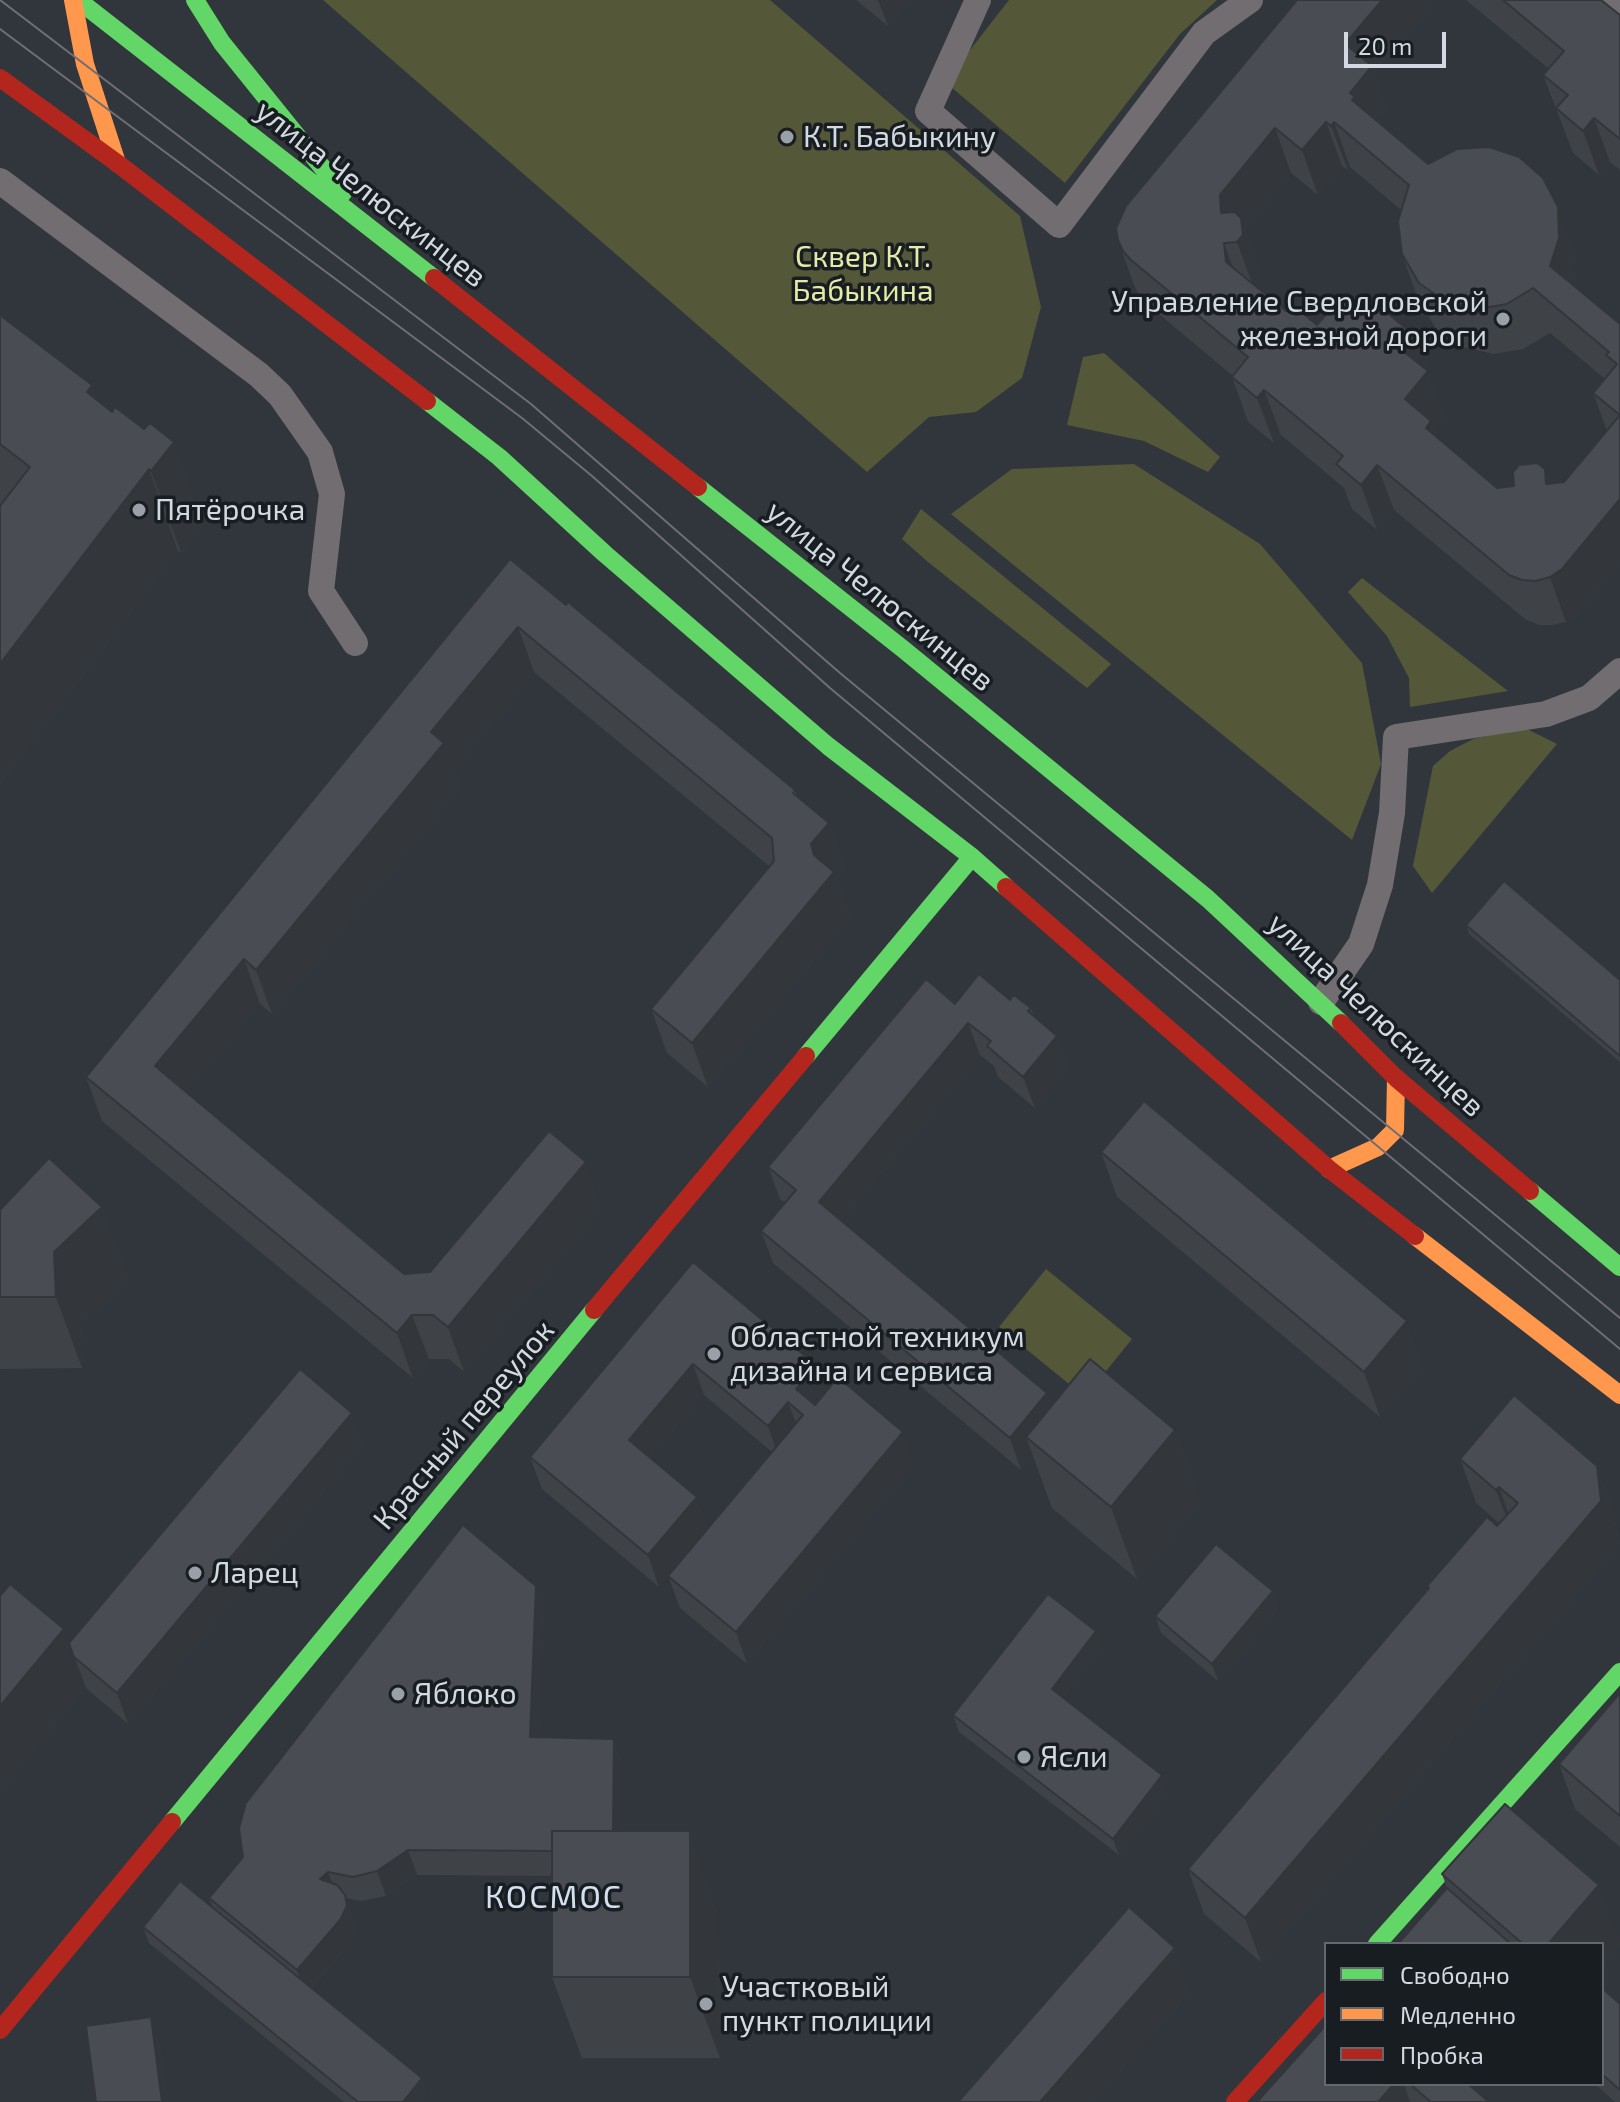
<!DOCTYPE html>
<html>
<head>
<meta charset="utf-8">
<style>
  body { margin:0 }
  #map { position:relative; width:1620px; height:2102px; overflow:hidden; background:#31363c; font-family:"Exo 2",sans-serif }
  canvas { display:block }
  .legend { position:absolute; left:1324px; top:1942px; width:280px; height:144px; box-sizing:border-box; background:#181d22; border:2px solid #62686e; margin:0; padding:10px 14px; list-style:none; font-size:24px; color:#d2d9e0 }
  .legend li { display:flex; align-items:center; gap:16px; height:40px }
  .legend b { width:40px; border:2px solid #62686e }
  .scale { position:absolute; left:1344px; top:32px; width:102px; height:36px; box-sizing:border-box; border:4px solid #d2d9e0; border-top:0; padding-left:10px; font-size:24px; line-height:28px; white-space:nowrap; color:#d2d9e0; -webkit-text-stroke:6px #181d22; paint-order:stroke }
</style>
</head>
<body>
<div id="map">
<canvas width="1620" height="2102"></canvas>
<ul class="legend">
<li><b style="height:10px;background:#63d668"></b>Свободно</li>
<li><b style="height:10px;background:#ff974d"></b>Медленно</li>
<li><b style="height:10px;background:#b3261e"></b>Пробка</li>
</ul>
<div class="scale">20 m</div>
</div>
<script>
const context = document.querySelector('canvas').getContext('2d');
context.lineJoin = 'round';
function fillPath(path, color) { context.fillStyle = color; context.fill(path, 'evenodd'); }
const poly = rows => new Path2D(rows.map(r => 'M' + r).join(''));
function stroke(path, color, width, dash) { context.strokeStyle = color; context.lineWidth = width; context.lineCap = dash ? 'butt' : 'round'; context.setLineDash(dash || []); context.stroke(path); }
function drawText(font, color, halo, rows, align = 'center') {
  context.font = font + ' "Exo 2",sans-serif'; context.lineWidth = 7; context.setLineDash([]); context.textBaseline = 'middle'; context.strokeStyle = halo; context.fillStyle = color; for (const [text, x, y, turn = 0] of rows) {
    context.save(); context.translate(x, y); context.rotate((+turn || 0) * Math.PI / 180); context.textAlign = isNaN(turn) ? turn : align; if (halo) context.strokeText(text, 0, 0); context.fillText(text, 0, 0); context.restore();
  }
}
const green = poly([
  [323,0,770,0,1020,216,1041,307,1022,378,976,412,929,417,867,472],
  [1009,0,1217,0,1180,34,1065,183,945,82],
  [1104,353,1220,457,1208,472,1144,441,1067,425,1083,357],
  [1134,464,1260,544,1362,663,1381,764,1352,840,951,514,1012,469],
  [921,509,1111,664,1087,688,928,562,902,539],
  [1362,578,1508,691,1410,707,1409,678,1387,636,1348,592],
  [1523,727,1557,744,1432,893,1413,866,1433,766,1450,751,1473,739],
  [1046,1269,1132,1339,1085,1397,999,1327]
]);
const street = poly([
  [978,0,928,111,1059,225,1204,33,1250,0],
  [1606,0,1620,11],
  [0,181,259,375,280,395,320,452,332,494,321,591,355,643],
  [1321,1002,1361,944,1380,885,1392,813,1396,737,1546,714,1589,698,1620,671]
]);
const fast = poly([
  [78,0,434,278],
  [195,0,222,43,343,193],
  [427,401,499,457,605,554,828,746,972,857,1006,887],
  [698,487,903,649,1208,899,1341,1023],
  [806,1056,972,857],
  [1530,1191,1620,1267],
  [172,1822,594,1310],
  [1377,1944,1620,1672]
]);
const slow = poly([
  [73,0,85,64,117,163],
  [1329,1169,1378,1147,1395,1130,1396,1078],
  [1415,1236,1620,1395]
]);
const jam = poly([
  [0,78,117,163,427,401],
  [434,278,698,487],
  [1006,887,1329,1169,1415,1236],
  [1341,1023,1396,1078,1530,1191],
  [594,1310,806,1056],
  [0,2030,172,1822],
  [1235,2102,1326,2001]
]);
const tram = poly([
  [0,0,531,404,840,673,1620,1318],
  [0,29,522,418,592,476,830,688,1620,1349]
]);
const wall = poly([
  [856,0,910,0,888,26],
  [1297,0,1435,0,1374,73,1388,111,1378,123,1428,164,1574,251,1576,283,1574,286,1620,324,1620,563,1578,614,1566,622,1552,625,1539,625,1525,619,1394,510,1377,530,1352,509,1344,488,1281,435,1274,443,1248,422,1232,377,1233,376,1147,304,1139,296,1134,285,1118,240],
  [1342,166,1348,170,1350,167,1401,210,1402,254,1418,299,1435,327,1462,347,1494,354,1523,349,1550,333,1605,379,1593,393,1607,431,1564,482,1550,483,1545,469,1514,486,1497,488,1438,438,1434,428,1444,416,1415,336,1361,315,1317,325,1286,311,1254,285,1259,280,1257,263,1245,229,1291,173,1318,195],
  [1466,0,1601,0,1620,15,1620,170,1610,162,1599,175,1573,153,1543,75,1549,69],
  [0,315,92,385,97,400,204,523,181,553,178,551,0,784],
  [510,559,795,790,797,796,829,823,845,868,836,878,850,917,708,1087,667,1053,651,1009,769,866,534,672,454,769,460,788,272,1014,260,1004,186,1092,404,1274,430,1272,602,1207,464,1372,449,1359,429,1359,413,1378,102,1121,86,1077],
  [1466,925,1620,980,1620,1062,1469,934],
  [1010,1000,1031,1008,1034,1016,1057,1036,1069,1067,1035,1108,998,1077,994,1066,980,1055,841,1221,1047,1393,1052,1406,1175,1430,1201,1501,1137,1579,1052,1508,1033,1456,1021,1470,773,1263,761,1231,785,1203,780,1199,768,1167,955,1004],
  [1101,1152,1423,1365,1380,1417,1117,1197],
  [102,1207,128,1278,80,1323,82,1368,0,1369,0,1210],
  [693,1262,816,1365,826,1392,915,1463,747,1664,680,1608,668,1576,699,1539,659,1587,542,1489,530,1457],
  [704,1395,772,1452,709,1528,651,1458],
  [364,1444,128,1724,86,1688,0,1791,0,1596,69,1643],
  [1460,1459,1597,1466,1614,1511,1618,1546,1261,1962,1204,1914,1188,1869,1428,1589,1427,1586,1500,1524,1476,1503],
  [536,1586,544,1610,539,1737,623,1763,622,1831,719,1913,720,2058,582,2058,552,1977,552,1876,417,1875,386,1896,361,1901,346,1898,354,1920,356,1930,349,1945,312,1987,428,2094,422,2102,344,2102,149,1943,143,1927,212,1906,209,1898],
  [1279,1607,1218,1681,1161,1633,1155,1616],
  [1096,1631,1102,1648,1063,1698,1168,1792,1119,1855,959,1732,953,1715],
  [1620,1693,1620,1847,1575,1809,1559,1764],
  [1442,1874,1620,1945,1602,1966,1602,1944,1398,1944,1447,1888],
  [1602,1990,1620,2004,1620,2102,1615,2102,1595,2084,1602,2084],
  [1326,2084,1468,2084,1489,2102,1257,2102]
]);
const shadedWall = poly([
  [878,0,910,0,888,26],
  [1382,0,1435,0,1374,73,1388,111,1368,135,1368,145,1350,93,1345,44],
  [1594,118,1610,162,1599,175,1583,131],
  [1326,122,1342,166,1318,195,1302,150],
  [1334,122,1350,167,1348,170,1331,126],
  [1275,128,1291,173,1245,229,1257,263,1259,280,1253,286,1237,242,1221,213,1220,195],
  [1558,207,1574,251,1576,283,1566,311,1550,266],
  [1224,243,1240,287,1226,262],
  [1415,336,1444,416,1434,428,1448,465,1405,399,1403,351],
  [92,385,122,467,87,392],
  [1264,390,1281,435,1274,443,1257,398],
  [174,442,204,523,181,553,151,471],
  [1377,465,1394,510,1377,530,1361,485],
  [149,469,178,551,0,784,0,664],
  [1545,469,1561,514,1546,484],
  [1620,499,1620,563,1578,614,1566,622,1550,577],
  [518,627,534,672,454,769,460,788,272,1014,256,970,431,732],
  [829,823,845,868,836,878,850,917,708,1087,692,1043,811,844],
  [244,959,260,1004,171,1111,155,1066],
  [968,1023,980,1055,830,1234,819,1202],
  [1057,1036,1069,1067,1035,1108,1023,1077],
  [586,1162,602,1207,464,1372,448,1327],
  [102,1207,128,1278,80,1323,82,1368,56,1297,54,1252],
  [412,1315,429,1359,413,1378,397,1333],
  [1407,1321,1423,1365,1380,1417,1364,1372],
  [693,1364,704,1395,641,1471,629,1440],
  [816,1365,828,1397,808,1421,796,1389],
  [1047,1393,1058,1425,1026,1437,1033,1456,1021,1470,1010,1438],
  [788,1402,800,1434,779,1458,768,1426],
  [352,1413,364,1444,128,1724,117,1693],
  [1175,1430,1201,1501,1137,1579,1111,1507],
  [903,1432,915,1463,747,1664,736,1632],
  [1597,1466,1614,1511,1618,1546,1261,1962,1245,1918],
  [1499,1487,1515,1531,1513,1535,1496,1490],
  [697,1497,709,1528,659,1587,648,1555],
  [536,1586,544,1610,538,1762,530,1737],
  [1273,1591,1279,1607,1218,1681,1212,1664],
  [64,1629,86,1688,0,1791,0,1706],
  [1096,1631,1102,1648,1058,1706,1052,1689],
  [614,1739,623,1763,622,1876,613,1852],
  [1162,1775,1168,1792,1119,1855,1113,1839],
  [690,1831,719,1913,720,2058,690,1977],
  [408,1850,417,1875,386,1896,377,1871],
  [328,1872,337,1896,320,1879],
  [1599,1885,1620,1942,1620,1945,1602,1966,1602,1944,1548,1944],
  [345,1895,354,1920,356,1930,349,1945,305,1994,297,1970],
  [1175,1948,1191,1992,1095,2102,1040,2102],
  [151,2017,162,2049,169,2102,162,2102],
  [422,2078,428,2094,422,2102,403,2102],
  [1394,2084,1404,2084,1410,2102,1378,2102]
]);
const building = poly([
  [1297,0,1382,0,1345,44,1372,66,1350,93,1355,97,1352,100,1428,164,1457,149,1489,147,1519,157,1543,178,1558,207,1559,238,1550,266,1620,324,1620,499,1562,569,1550,577,1536,581,1522,580,1509,575,1377,465,1361,485,1336,464,1343,456,1304,423,1264,390,1257,398,1232,377,1248,357,1131,260,1123,251,1118,240,1116,228,1126,206,1297,0],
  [1326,122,1331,126,1334,122,1409,185,1398,221,1402,254,1419,283,1446,302,1478,309,1507,304,1533,288,1609,352,1606,355,1617,364,1593,393,1620,415,1564,482,1546,484,1545,469,1537,463,1519,465,1513,472,1514,486,1497,488,1426,428,1431,421,1405,399,1428,371,1403,351,1415,336,1373,301,1361,315,1340,298,1317,325,1292,304,1286,311,1226,262,1224,243,1237,242,1243,235,1241,218,1235,212,1221,213,1220,195,1275,128,1302,150,1326,122],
  [1503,0,1601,0,1620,15,1620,139,1594,118,1583,131,1556,108,1568,95,1543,75,1564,51,1503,0],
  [0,315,92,385,87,392,112,412,115,407,144,429,150,423,174,442,151,471,149,469,0,664,0,506,30,467,0,444,0,315],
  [510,559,566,605,568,602,795,790,793,793,829,823,811,844,814,855,834,872,692,1043,651,1009,774,861,772,838,518,627,431,732,444,743,256,970,244,959,155,1066,404,1274,430,1272,549,1131,586,1162,448,1327,433,1315,412,1315,397,1333,86,1077,510,559],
  [1504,881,1620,980,1620,1056,1466,925,1504,881],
  [979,974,1010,1000,1014,995,1031,1008,1028,1011,1057,1036,1023,1077,987,1046,991,1041,968,1023,819,1202,1047,1393,1010,1438,761,1231,796,1190,768,1167,926,979,955,1004,979,974],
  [1144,1101,1407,1321,1364,1372,1101,1152,1144,1101],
  [49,1158,102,1207,54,1252,56,1297,0,1297,0,1210,49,1158],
  [693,1262,816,1365,796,1389,815,1405,838,1377,903,1432,736,1632,668,1576,803,1415,788,1402,768,1426,693,1364,629,1440,697,1497,648,1555,530,1457,693,1262],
  [1090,1359,1175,1430,1111,1507,1026,1437,1090,1359],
  [300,1369,352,1413,117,1693,74,1657,69,1643,300,1369],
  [1514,1395,1597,1466,1601,1501,1245,1918,1188,1869,1429,1588,1427,1586,1487,1517,1497,1526,1518,1503,1499,1487,1496,1490,1460,1459,1514,1395],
  [463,1525,536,1586,530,1737,614,1739,613,1831,552,1831,552,1851,408,1850,377,1871,353,1877,328,1872,320,1879,337,1885,345,1895,347,1906,340,1920,297,1970,209,1898,243,1857,239,1828,246,1803,463,1525],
  [1216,1544,1273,1591,1212,1664,1155,1616,1216,1544],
  [10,1584,64,1629,0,1706,0,1596,10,1584],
  [1048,1594,1096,1631,1052,1689,1162,1775,1113,1839,953,1715,1048,1594],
  [1620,1693,1620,1816,1559,1764,1620,1693],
  [1505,1804,1599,1885,1548,1944,1523,1944,1442,1874,1505,1804],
  [552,1831,690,1831,690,1977,552,1977,552,1831],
  [180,1881,422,2078,403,2102,358,2102,143,1927,180,1881],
  [1447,1888,1511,1944,1398,1944,1447,1888],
  [1129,1907,1175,1948,1040,2102,958,2102,1129,1907],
  [1603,1989,1620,2004,1620,2090,1602,2074,1602,1990,1603,1989],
  [151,2017,162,2102,96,2102,86,2026,151,2017],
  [1326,2025,1326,2084,1394,2084,1378,2102,1257,2102,1326,2025],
  [1410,2084,1468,2084,1489,2102,1431,2102,1410,2084]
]);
const markers = [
  [787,137,8,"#9aa0a7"],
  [1503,319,8,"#9aa0a7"],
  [139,510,8,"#9aa0a7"],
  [714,1354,8,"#9aa0a7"],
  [195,1573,8,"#9aa0a7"],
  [398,1694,8,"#9aa0a7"],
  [1024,1757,8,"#9aa0a7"],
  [706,2004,8,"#9aa0a7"]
];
const poiNames = [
  ["К.Т. Бабыкину",803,137],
  ["Управление Свердловской",1487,302,"right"],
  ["железной дороги",1487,336,"right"],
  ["Пятёрочка",155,510],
  ["Областной техникум",730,1337],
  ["дизайна и сервиса",730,1371],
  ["Ларец",211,1573],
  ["Яблоко",414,1694],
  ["Ясли",1040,1757],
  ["Участковый",722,1987],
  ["пункт полиции",722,2021]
];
const streetNames = [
  ["улица Челюскинцев",371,194,38],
  ["улица Челюскинцев",880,596,39],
  ["улица Челюскинцев",1376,1015,43],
  ["Красный переулок",464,1425,-50]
];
const parkNames = [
  ["Сквер К.Т.",863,257],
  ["Бабыкина",863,291]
];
const neighbourhoodNames = [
  ["КОСМОС",554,1897]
];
fillPath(green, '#545839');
stroke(street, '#726d70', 26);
stroke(fast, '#63d668', 18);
stroke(slow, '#ff974d', 18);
stroke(jam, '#b3261e', 18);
stroke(tram, '#6f6f73', 2);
fillPath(wall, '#3f4247');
fillPath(shadedWall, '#33363a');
fillPath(building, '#494d53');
stroke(building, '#33363a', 2);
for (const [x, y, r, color] of markers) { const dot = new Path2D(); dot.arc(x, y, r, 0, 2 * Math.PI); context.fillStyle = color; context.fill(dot); stroke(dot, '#181d22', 3); }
drawText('30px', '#d2d9e0', '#181d22', poiNames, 'left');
drawText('30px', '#d2d9e0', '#181d22', streetNames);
drawText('30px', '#e4eba7', '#181d22', parkNames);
context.letterSpacing = '2px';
drawText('32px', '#d3e0ef', '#181d22', neighbourhoodNames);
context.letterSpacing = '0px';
</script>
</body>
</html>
